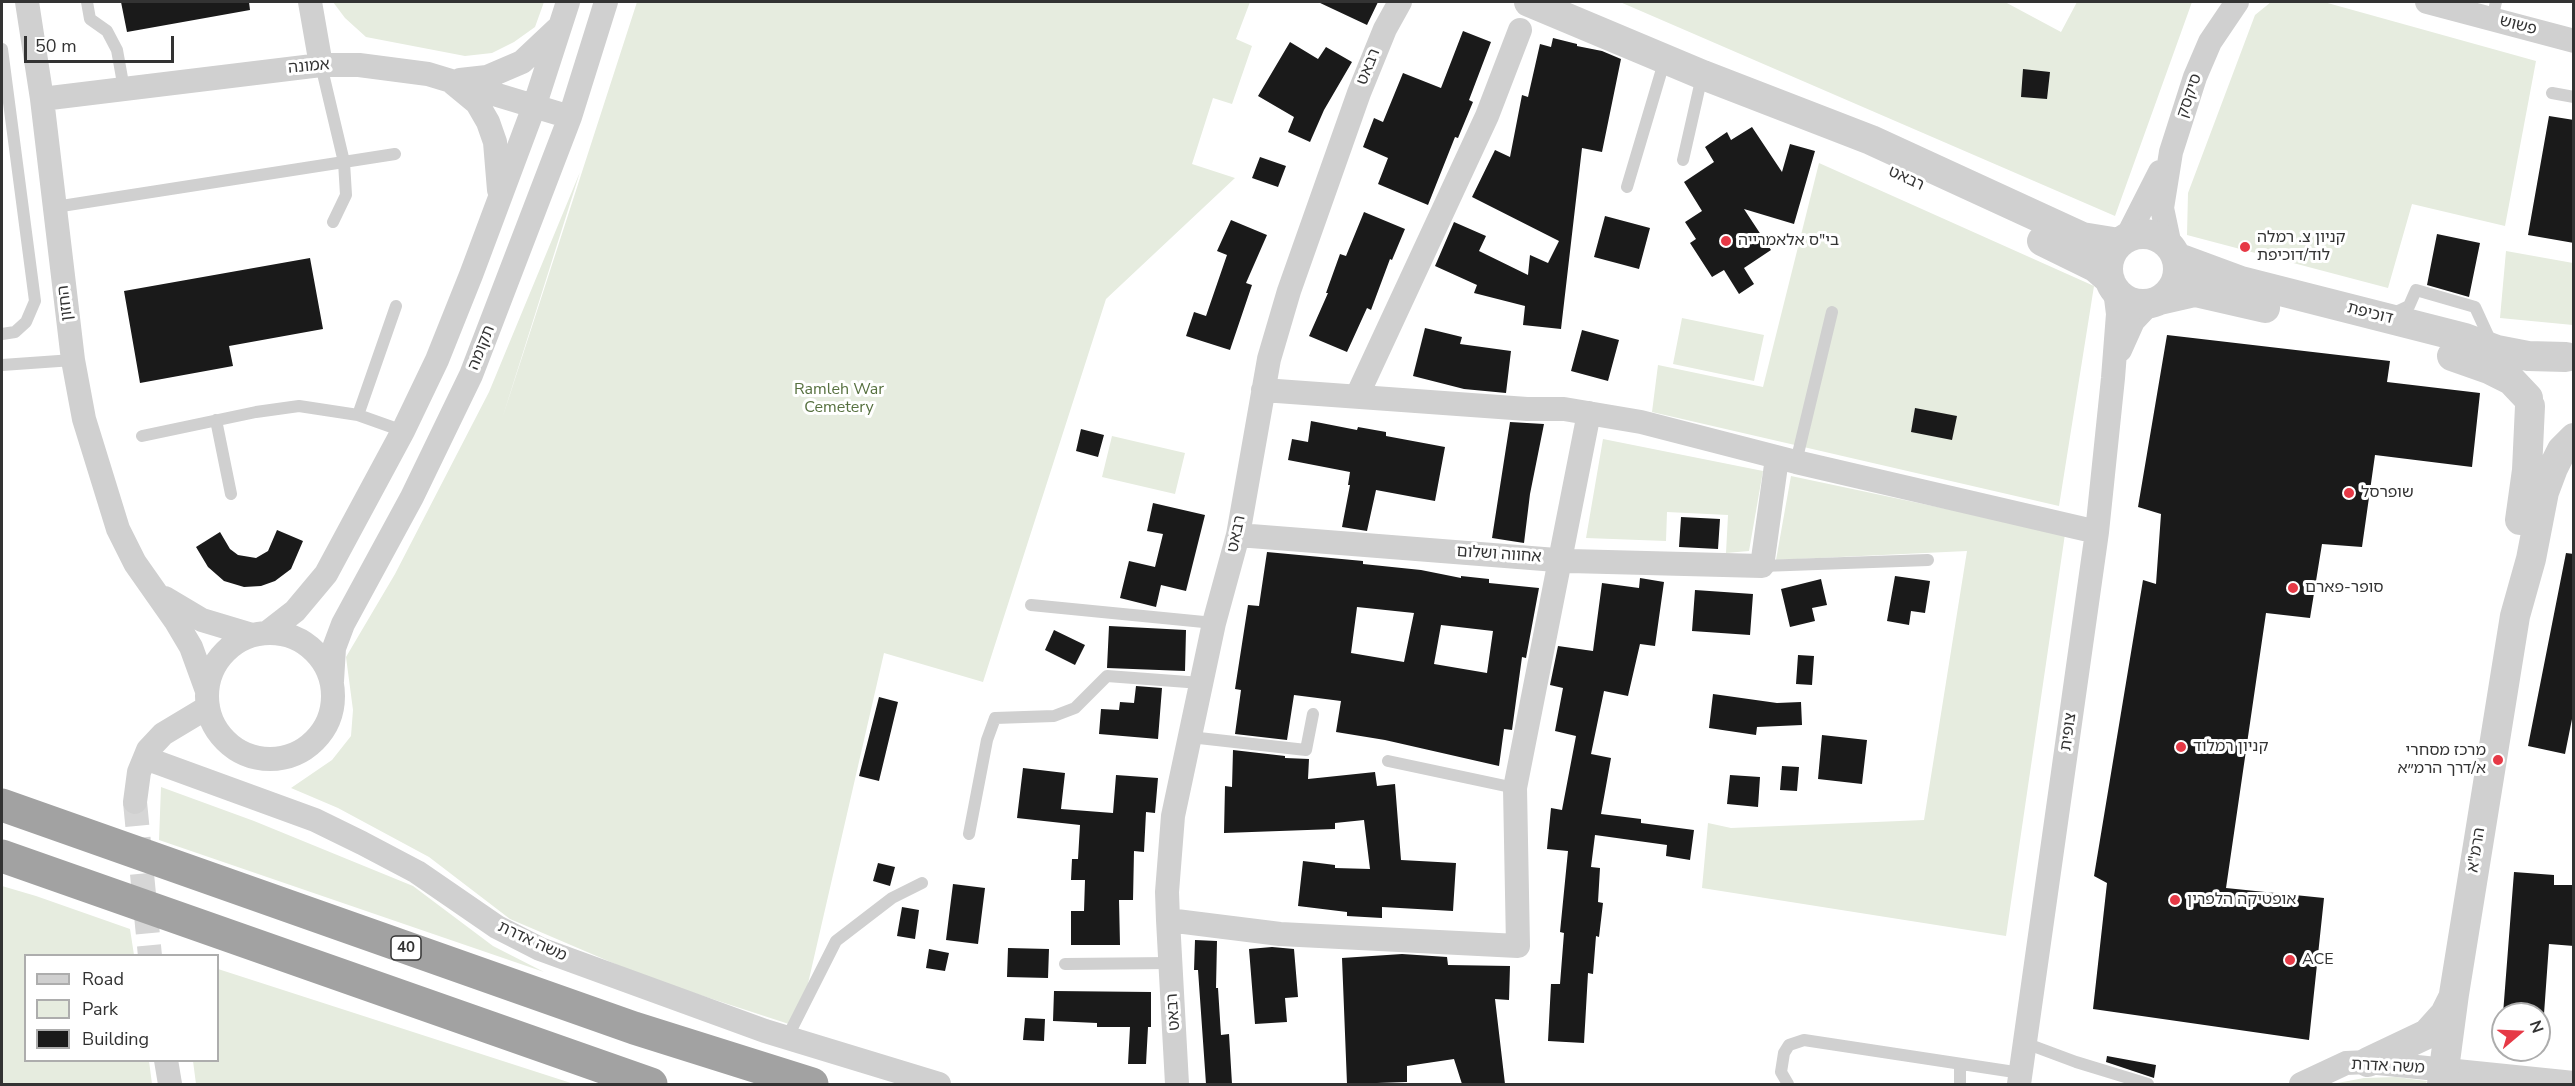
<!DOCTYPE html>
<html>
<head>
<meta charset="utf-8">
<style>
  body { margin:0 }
  #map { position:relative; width:2575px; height:1086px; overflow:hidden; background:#fff; font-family:"Nunito Sans",sans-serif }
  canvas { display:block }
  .frame { position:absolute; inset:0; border:3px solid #333; pointer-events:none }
  .legend { position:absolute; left:24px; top:954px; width:195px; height:108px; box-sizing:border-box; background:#fff; border:2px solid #adadad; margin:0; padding:8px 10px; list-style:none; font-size:18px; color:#333 }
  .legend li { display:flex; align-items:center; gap:12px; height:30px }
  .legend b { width:30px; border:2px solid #adadad }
  .north { position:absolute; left:2491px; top:1002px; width:60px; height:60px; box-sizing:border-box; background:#fff; border:2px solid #adadad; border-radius:50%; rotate:71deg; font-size:16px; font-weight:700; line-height:24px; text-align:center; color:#333 }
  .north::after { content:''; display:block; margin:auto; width:21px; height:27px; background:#e63946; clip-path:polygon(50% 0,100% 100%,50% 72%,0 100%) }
  .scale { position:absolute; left:24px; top:36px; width:150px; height:27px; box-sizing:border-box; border:3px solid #333; border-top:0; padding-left:8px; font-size:18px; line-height:21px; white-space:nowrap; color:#333; -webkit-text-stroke:4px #fff; paint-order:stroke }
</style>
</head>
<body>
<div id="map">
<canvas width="2575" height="1086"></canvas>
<div class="frame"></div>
<ul class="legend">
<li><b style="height:8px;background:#d0d0d0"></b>Road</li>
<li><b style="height:16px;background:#e6ecdf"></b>Park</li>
<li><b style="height:16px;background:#1a1a1a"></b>Building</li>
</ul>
<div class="north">N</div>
<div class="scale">50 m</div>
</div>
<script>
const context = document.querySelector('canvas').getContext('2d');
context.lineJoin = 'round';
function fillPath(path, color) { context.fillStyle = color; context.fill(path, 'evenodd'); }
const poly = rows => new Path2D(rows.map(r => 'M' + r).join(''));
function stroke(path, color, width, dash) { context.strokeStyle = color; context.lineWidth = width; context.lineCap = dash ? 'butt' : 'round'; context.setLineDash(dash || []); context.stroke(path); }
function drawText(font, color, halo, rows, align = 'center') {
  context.font = font + ' "Nunito Sans","Noto Sans Hebrew",sans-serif'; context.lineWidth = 6; context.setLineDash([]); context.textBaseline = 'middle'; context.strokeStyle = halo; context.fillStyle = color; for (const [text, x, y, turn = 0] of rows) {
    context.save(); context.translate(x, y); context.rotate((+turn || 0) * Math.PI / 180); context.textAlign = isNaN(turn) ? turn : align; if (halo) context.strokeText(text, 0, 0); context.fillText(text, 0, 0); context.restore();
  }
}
const green = poly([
  [333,2,544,2,535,27,514,42,492,53,465,56,366,37,345,18],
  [637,2,1250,2,1236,39,1252,46,1232,104,1213,98,1192,164,1235,178,1106,299,983,682,884,653,798,1027,648,978,510,919,429,857,338,808,291,788,332,760,351,736,353,710,346,657,395,574,489,392,580,172,502,419],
  [1620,2,2005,2,2061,32,2077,2,2192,2,2115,216],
  [2271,2,2324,2,2536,61,2505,226,2412,204,2388,288,2187,235,2188,193,2255,15],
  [1819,163,2094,286,2059,506,1652,412,1658,365,1763,387],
  [2506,251,2573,263,2573,325,2500,318],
  [1682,318,1764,335,1754,381,1673,364],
  [1112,436,1185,453,1175,494,1102,477],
  [1603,439,1763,471,1749,551,1726,553,1728,515,1667,512,1666,541,1586,538],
  [1791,476,2065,534,2006,936,1702,888,1708,823,1731,828,1924,820,1967,551,1776,560],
  [161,787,254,821,413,886,493,946,544,972,159,840],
  [2,886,36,896,130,929,134,955,26,956,26,1060,149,1061,152,1084,2,1084],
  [218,969,574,1084,196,1084,193,1061,218,1060],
  [2396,1077,2427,1081,2426,1084,2332,1084,2364,1078]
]);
const building = poly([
  [121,2,249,2,250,10,127,32],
  [1318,2,1378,2,1367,25],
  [1463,31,1491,42,1469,100,1473,102,1458,138,1455,137,1428,205,1378,184,1388,158,1363,147,1374,118,1383,122,1403,73,1441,88],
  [1553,38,1577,44,1577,46,1602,51,1621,59,1602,152,1582,148,1561,329,1523,325,1525,306,1474,293,1477,285,1435,266,1454,222,1486,236,1479,251,1528,275,1530,255,1548,263,1559,241,1472,197,1495,150,1510,157,1522,95,1528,97,1540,44,1551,47],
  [1290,42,1318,59,1326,47,1352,62,1324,110,1310,142,1288,132,1294,117,1258,96],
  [2023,69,2050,72,2047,99,2021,97],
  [2549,116,2574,120,2574,243,2528,235],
  [1752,127,1782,172,1790,144,1815,151,1794,224,1744,209,1771,250,1744,268,1754,284,1739,294,1724,270,1712,277,1690,243,1696,239,1685,222,1702,211,1684,182,1714,162,1705,147,1727,132,1731,140],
  [1260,157,1286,166,1278,187,1252,178],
  [1364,212,1405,229,1392,260,1390,259,1371,310,1367,308,1347,352,1309,336,1328,293,1326,293,1340,254,1346,256],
  [1605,216,1650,228,1639,269,1594,257],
  [1231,220,1267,235,1246,283,1252,285,1230,350,1186,336,1194,312,1206,316,1227,255,1217,251],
  [2437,234,2480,243,2469,297,2427,285],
  [310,258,323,329,229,346,233,366,140,383,124,291],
  [1425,328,1462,337,1460,344,1511,351,1506,393,1464,389,1413,376],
  [1582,330,1619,340,1608,381,1571,371],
  [2167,335,2390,361,2387,382,2480,393,2472,467,2375,455,2362,547,2322,544,2310,618,2266,613,2226,888,2324,898,2309,1040,2093,1009,2107,883,2094,876,2143,580,2156,584,2161,514,2138,507],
  [1915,408,1957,416,1952,440,1911,432],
  [1311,421,1357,430,1358,427,1386,432,1386,436,1445,447,1435,501,1376,490,1367,531,1342,527,1350,485,1348,485,1350,472,1288,460,1292,439,1308,442],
  [1510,422,1544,424,1530,494,1524,543,1492,538],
  [1081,429,1104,435,1098,457,1076,451],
  [1153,503,1205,515,1186,591,1161,585,1156,607,1120,598,1129,561,1155,567,1163,534,1147,531],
  [1681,517,1720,519,1718,549,1679,547],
  [277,530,303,541,291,569,275,581,261,586,244,587,224,581,208,567,196,547,220,532,230,549,238,555,256,558,268,551],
  [1267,552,1363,561,1363,564,1421,570,1461,578,1461,576,1489,579,1489,583,1539,588,1526,658,1522,657,1512,730,1504,729,1499,766,1385,740,1336,732,1341,701,1294,695,1287,740,1235,734,1241,690,1235,689,1248,605,1259,606],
  [1357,607,1414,613,1404,662,1351,653],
  [1441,625,1493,631,1487,673,1434,664],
  [2566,553,2574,554,2574,709,2565,754,2528,746],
  [1895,576,1930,581,1925,613,1911,611,1909,625,1887,621],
  [1640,578,1664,582,1655,646,1640,644,1628,696,1604,691,1591,754,1611,758,1601,814,1641,819,1641,823,1694,830,1690,860,1666,856,1667,845,1595,835,1591,867,1600,868,1598,902,1603,903,1599,937,1596,936,1593,974,1588,973,1584,1043,1548,1041,1551,984,1560,984,1564,933,1560,932,1568,851,1547,849,1551,808,1562,810,1576,736,1555,731,1563,688,1550,685,1558,646,1593,651,1602,583,1639,588],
  [1821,579,1827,605,1812,608,1815,621,1790,627,1781,589],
  [1695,590,1753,594,1750,635,1692,631],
  [1109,626,1186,630,1185,671,1107,668],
  [1054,630,1085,645,1075,665,1045,650],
  [1798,655,1814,656,1812,685,1796,684],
  [1136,686,1162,688,1158,739,1099,734,1101,709,1119,710,1120,702,1134,703],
  [1713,694,1777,703,1801,702,1802,725,1757,727,1756,735,1709,728],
  [879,697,898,702,879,781,859,776],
  [1822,735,1867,740,1862,784,1818,779],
  [1233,750,1285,756,1285,758,1309,759,1308,779,1375,772,1377,786,1395,784,1401,860,1456,863,1453,911,1382,907,1382,918,1347,916,1347,912,1298,906,1303,861,1335,865,1335,868,1370,869,1364,820,1335,823,1335,829,1224,833,1225,786,1232,787],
  [1782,766,1799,767,1797,791,1780,790],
  [1023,768,1065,773,1061,809,1113,813,1116,775,1158,778,1155,813,1146,812,1144,852,1134,851,1133,900,1119,900,1120,945,1071,945,1071,911,1084,911,1085,880,1071,880,1072,859,1078,859,1080,825,1017,818],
  [1730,775,1760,777,1758,807,1727,804],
  [878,863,895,867,890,886,873,881],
  [2514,872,2554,875,2554,885,2574,885,2574,946,2549,944,2544,1014,2503,1014],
  [953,884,985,888,978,944,946,940],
  [902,907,919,910,915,939,897,936],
  [1195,940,1217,941,1216,988,1218,988,1221,1035,1229,1034,1232,1084,1206,1084,1198,970,1194,970],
  [1272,947,1294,949,1298,997,1285,998,1287,1022,1255,1024,1249,949],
  [1008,948,1049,949,1048,978,1007,977],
  [929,949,949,953,945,971,926,968],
  [1402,954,1447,957,1448,965,1510,966,1509,1000,1495,999,1505,1084,1462,1084,1454,1059,1407,1066,1407,1082,1347,1084,1342,958],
  [1054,991,1151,992,1151,1027,1148,1027,1146,1064,1128,1064,1130,1027,1097,1027,1097,1023,1053,1021],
  [1025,1018,1045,1019,1044,1041,1023,1040],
  [2107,1056,2156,1065,2154,1078,2106,1062]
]);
const minorTunnel = poly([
  [135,802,150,956]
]);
const service = poly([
  [87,2,90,19,107,31,117,50,124,89],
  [2492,19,2496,2],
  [2,49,35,301,26,322,15,332,2,334],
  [321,65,344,162,346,195,333,222],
  [2552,93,2574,97],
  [1683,160,1702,76],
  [1627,187,1665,59],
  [55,207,395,154],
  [2392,314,2409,306,2416,290,2475,307,2491,342],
  [2,365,73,360],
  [358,415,396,306],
  [216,420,231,494],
  [142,436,256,412,299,406,358,415,403,431],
  [1796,462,1832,312],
  [1762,566,1928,560],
  [1031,605,1214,623],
  [1190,737,1306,750,1313,714],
  [1388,761,1515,788],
  [969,834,987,740,995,718,1054,716,1075,708,1107,676,1201,683],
  [1065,964,1170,963],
  [787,1038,836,941,892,898,922,883],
  [2025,1043,2076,1062,2148,1084],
  [1960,1065,1960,1084],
  [1788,1084,1781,1072,1784,1053,1789,1045,1804,1040,2021,1073]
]);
const minor = poly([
  [27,2,42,99,73,360,84,419,118,529,135,563,175,620,191,647,207,691],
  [310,2,321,65],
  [2427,2,2574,41],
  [460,80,487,77,522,62,556,30],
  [454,84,477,103,488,122,495,142,499,190],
  [42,99,321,65,359,65,428,74,570,117],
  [2127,237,2160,172],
  [2170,246,2162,208,2171,152,2195,77,2210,42,2237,2],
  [2120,350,2133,321,2149,304],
  [1263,390,1527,409,1564,409,1641,422,1796,462,2097,532],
  [1357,396,1487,116,1520,30],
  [1238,535,1569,561,1762,566,1777,458],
  [165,598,202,620,252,635],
  [268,632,295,611,326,574,403,431,437,360,471,275,535,104,568,2],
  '207 696a63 63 0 1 1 126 0a63 63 0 1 1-126 0Z',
  [332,681,334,648,343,624,412,497,471,375,570,117,606,2],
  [145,758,315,820,362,843,417,872,497,927,540,949,765,1031,939,1084],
  [135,802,139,772,148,750,163,734,208,707],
  [1168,920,1280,934,1518,946,1515,788,1589,413],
  [166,1060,170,1084],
  [1177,1084,1168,920,1167,892,1173,816,1214,623,1238,535,1269,359,1289,291,1359,93,1385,29,1400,2],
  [2019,1084,2097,532,2113,378,2118,314,2115,290],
  [2301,1084,2346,1063,2368,1062,2574,1083]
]);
const tertiary = poly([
  [1529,2,1703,75,1871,140,2082,237,2119,243],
  '2108 269a35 35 0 1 1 70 0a35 35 0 1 1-70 0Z',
  [2042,241,2095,267,2110,280],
  [2176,257,2241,281,2465,338,2497,350,2528,356,2566,357],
  [2160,300,2195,292,2265,308],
  [2452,356,2489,369,2511,380,2528,398],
  [2520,520,2527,470,2530,406],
  [2368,1062,2427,1034,2445,1014,2452,1000],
  [2442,1084,2454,994,2515,616,2531,559,2544,492,2553,468,2562,450,2574,438]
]);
const trunk = poly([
  [2,805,634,1028,812,1084],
  [2,856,651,1084]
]);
const markers = [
  [1726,241,6,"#e63946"],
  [2245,247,6,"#e63946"],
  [2349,493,6,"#e63946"],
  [2293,588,6,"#e63946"],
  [2181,747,6,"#e63946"],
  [2498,760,6,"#e63946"],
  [2175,900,6,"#e63946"],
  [2290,960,6,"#e63946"]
];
const shields = [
  [406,948,30]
];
const shieldNames = [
  ["40",406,948]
];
const streetNames = [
  ["פשוש",2518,26,15],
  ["אמונה",309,67,-5],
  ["רבאט",1369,67,-68],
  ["סיקסק",2190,96,-71],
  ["רבאט",1906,179,25],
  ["החזון",66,303,-97],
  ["דוכיפת",2370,314,14],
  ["תקומה",482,348,-68],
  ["רבאט",1237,534,-78],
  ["אחווה ושלום",1499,555,4],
  ["צופית",2069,732,-82],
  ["הרמ\"א",2477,850,-81],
  ["משה אדרת",532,942,25],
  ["רבאט",1174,1012,-94],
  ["משה אדרת",2388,1067,3]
];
const poiNames = [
  ["קניון צ. רמלה",2257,238],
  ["לוד/דוכיפת",2257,256],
  ["בי\"ס אלאמרייה",1738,241],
  ["שופרסל",2361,493],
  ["סופר-פארם",2305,588],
  ["קניון רמלוד",2193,747],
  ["מרכז מסחרי",2486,751,"right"],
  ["א/דרך הרמ״א",2486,769,"right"],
  ["אופטיקה הלפרין",2187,900],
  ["ACE",2302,960]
];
const parkNames = [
  ["Ramleh War",839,390],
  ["Cemetery",839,408]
];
fillPath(green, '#e6ecdf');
fillPath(building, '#1a1a1a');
stroke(minorTunnel, '#d6d6d6', 24, [24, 12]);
stroke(service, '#d0d0d0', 12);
stroke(minor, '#d0d0d0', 24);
stroke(tertiary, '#d0d0d0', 30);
stroke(trunk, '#a2a2a2', 33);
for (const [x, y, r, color] of markers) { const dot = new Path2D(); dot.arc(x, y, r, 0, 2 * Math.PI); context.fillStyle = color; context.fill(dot); stroke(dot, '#fff', 2); }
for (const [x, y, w] of shields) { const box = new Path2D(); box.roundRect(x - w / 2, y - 12, w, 24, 4.5); context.fillStyle = '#fff'; context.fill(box); stroke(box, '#333', 1.5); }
drawText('bold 15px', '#333', null, shieldNames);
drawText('16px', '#333', '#fff', streetNames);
drawText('16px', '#333', '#fff', poiNames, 'left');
drawText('16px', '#56703f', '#fff', parkNames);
</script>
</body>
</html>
